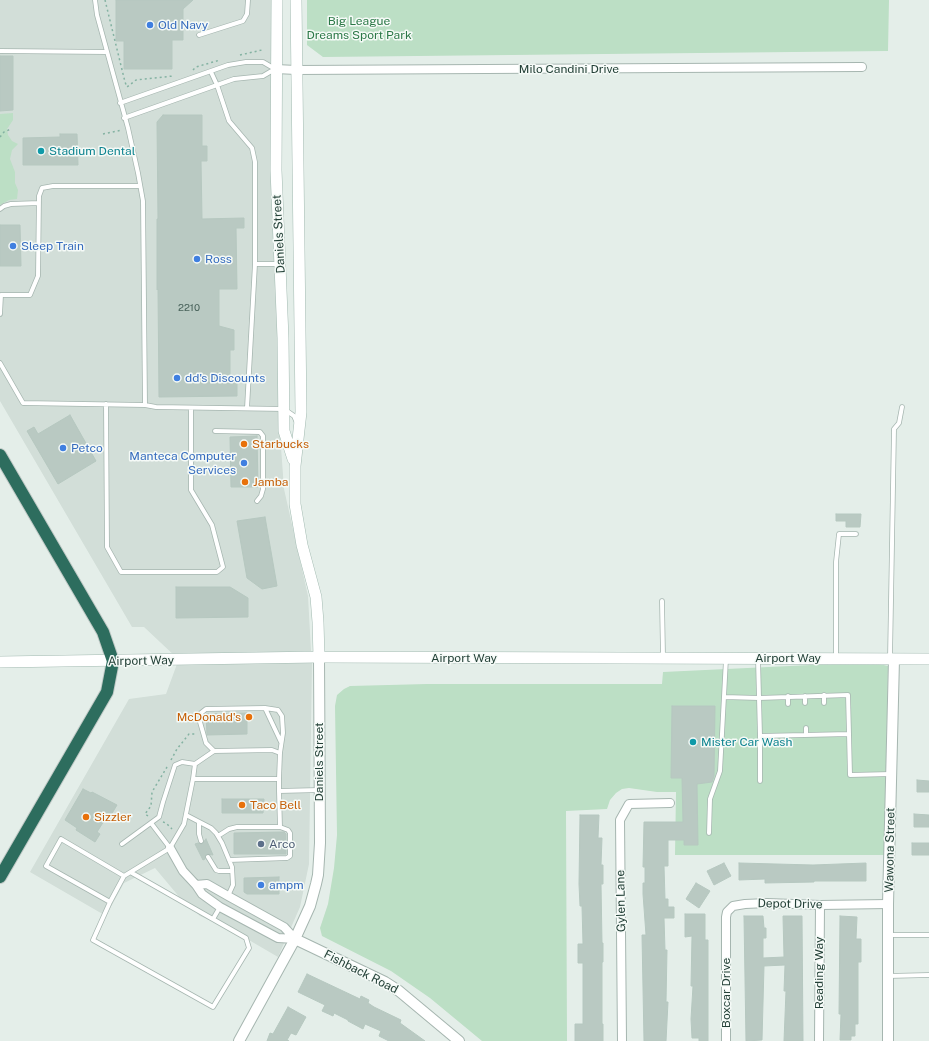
<!DOCTYPE html>
<html>
<head>
<meta charset="utf-8">
<style>
  body { margin:0 }
  canvas { display:block; background:#e4eee9 }
</style>
</head>
<body>
<canvas width="929" height="1041"></canvas>
<script>
const context = document.querySelector('canvas').getContext('2d');
context.lineJoin = 'round';
function fillPath(path, color) { context.fillStyle = color; context.fill(path, 'evenodd'); }
const poly = rows => new Path2D(rows.map(r => 'M' + r).join(''));
function stroke(path, color, width, dash) { context.strokeStyle = color; context.lineWidth = width; context.lineCap = dash ? 'butt' : 'round'; context.setLineDash(dash || []); context.stroke(path); }
function drawText(font, color, halo, rows, align = 'center') {
  context.font = font + ' "Public Sans",sans-serif'; context.lineWidth = 3; context.setLineDash([]); context.textBaseline = 'middle'; context.strokeStyle = halo; context.fillStyle = color; for (const [text, x, y, turn = 0] of rows) {
    context.save(); context.translate(x, y); context.rotate((+turn || 0) * Math.PI / 180); context.textAlign = isNaN(turn) ? turn : align; if (halo) context.strokeText(text, 0, 0); context.fillText(text, 0, 0); context.restore();
  }
}
const built = poly([
  [0,0,273,0,279,419,284,489,308,596,311,651,177,658,144,627,132,627,0,401],
  [312,662,309,864,300,907,278,957,230,929,200,916,181,899,155,868,124,883,106,916,30,872,129,699,166,694,177,664]
]);
const green = poly([
  [307,0,889,0,888,51,323,57,307,45],
  [13,113,13,120,7,129,8,135,12,141,18,144,12,150,10,159,15,172,15,183,18,190,17,199,9,200,0,205,0,114],
  [879,664,888,666,884,855,675,855,676,792,657,792,629,788,622,789,616,793,610,800,607,809,566,811,567,1041,482,1041,430,998,391,971,322,936,320,928,328,904,334,868,337,835,335,706,337,695,344,689,350,686,427,684,662,684,663,672,811,665]
]);
const building = poly([
  [116,0,193,0,183,9,183,40,172,40,172,69,124,69,124,41,116,41,116,0],
  [0,56,13,56,13,110,0,111,0,56],
  [163,115,202,115,202,146,207,146,207,161,201,161,202,219,244,218,244,228,236,228,237,289,219,289,219,326,234,330,234,350,230,350,230,377,237,379,237,396,159,397,158,289,157,290,157,219,158,219,157,122,163,115],
  [60,134,77,134,78,165,23,165,23,138,60,137,60,134],
  [0,225,20,225,21,266,0,266,0,225],
  [70,415,96,461,58,484,27,431,34,427,38,434,70,415],
  [257,436,258,487,231,487,230,437,257,436],
  [836,514,861,514,860,527,846,527,846,521,836,521,836,514],
  [265,517,277,586,262,589,247,578,237,521,265,517],
  [176,587,230,587,248,598,248,617,176,618,176,587],
  [672,706,715,706,714,776,712,782,697,784,698,845,684,845,684,840,668,840,668,866,664,866,665,899,668,899,668,907,674,907,674,918,664,918,665,950,667,950,666,1002,668,1002,666,1041,644,1041,642,935,646,935,643,894,643,883,645,883,645,867,643,867,644,822,683,822,682,778,671,778,672,706],
  [247,713,247,734,207,735,206,714,247,713],
  [917,780,929,781,929,792,917,792,917,780],
  [83,789,91,793,92,792,117,805,111,815,109,813,97,832,100,834,95,842,76,830,77,828,65,820,83,789],
  [222,799,264,799,263,813,222,813,222,799],
  [914,814,929,815,929,827,914,827,914,814],
  [580,815,599,815,598,838,602,838,601,865,603,865,603,884,601,884,602,943,603,943,603,962,602,962,602,1024,603,1024,603,1041,575,1041,575,1024,583,1024,583,963,578,963,578,944,583,944,582,906,580,906,579,884,580,815],
  [284,832,286,834,286,854,234,854,234,833,284,832],
  [206,839,213,855,207,854,205,856,205,859,203,860,195,844,198,843,202,844,206,839],
  [912,843,929,843,929,855,912,855,912,843],
  [724,863,731,876,714,885,707,871,724,863],
  [739,863,813,865,866,863,866,881,814,881,814,882,765,883,765,879,739,880,739,863],
  [279,877,279,894,247,894,244,892,244,878,279,877],
  [696,883,710,891,699,908,686,899,696,883],
  [685,914,705,914,705,940,708,940,708,1041,699,1041,699,1038,692,1038,691,1019,693,986,691,986,692,936,685,937,685,914],
  [744,916,763,916,764,928,766,928,766,938,763,938,763,958,784,957,783,916,802,916,803,1041,784,1041,786,991,784,991,785,965,764,966,762,1040,746,1041,744,916],
  [840,916,857,917,856,939,861,939,861,962,858,962,858,1024,855,1024,855,1036,851,1036,851,1040,840,1040,841,1014,839,1014,840,916],
  [307,974,360,999,361,996,369,1000,368,1003,374,1007,401,1020,400,1023,425,1041,389,1041,379,1036,381,1031,365,1024,363,1029,348,1021,348,1020,334,1013,333,1016,322,1011,325,1005,298,992,307,974],
  [288,1007,306,1017,296,1035,291,1033,287,1040,289,1041,267,1041,270,1033,273,1034,288,1007]
]);
const path = poly([
  [105,0,125,82,127,87,136,80,173,76],
  [240,55,262,50],
  [193,70,196,67,220,60],
  [103,134,122,130],
  [0,137,4,132,11,129],
  [171,760,177,749,189,734,196,734],
  [148,816,145,814,151,806,152,792,167,767],
  [163,822,166,823,172,829]
]);
const service = poly([
  [95,0,97,15,128,128,138,173,143,201,145,405],
  [199,35,243,21,247,14,248,0],
  [0,51,107,52],
  [211,72,217,85,229,121,252,148,255,162,255,264,247,408],
  [120,103,228,65,246,62,263,62,275,69],
  [124,118,234,79,263,76,275,69],
  [0,209,4,206,11,204,39,203],
  [255,264,279,264],
  [0,314,1,295,30,295,38,276,39,196,42,188,53,186,140,186],
  [0,363,23,403,145,405,156,407,284,409,294,416,297,423],
  [106,404,107,547,121,572,217,572,223,567,212,525,191,490,191,408],
  [215,431,260,432,263,436,263,489,261,496,257,501],
  [662,601,663,656],
  [836,657,836,562,839,534,856,534],
  [890,658,894,429,899,423,902,407],
  [758,659,760,736,849,734,850,775,891,774],
  [824,695,824,703],
  [805,696,805,703],
  [724,697,759,698,848,695,849,734],
  [788,704,788,696],
  [265,708,281,742],
  [806,728,806,735],
  [760,736,760,781],
  [214,751,206,743,200,722,201,713,206,709,265,708,278,710,282,716,283,733,280,753],
  [279,779,279,791,319,790],
  [186,815,211,828,216,833,222,843,232,867,233,885,228,896],
  [199,822,199,834,201,841],
  [151,823,170,848],
  [709,833,710,799,720,771,726,659],
  [218,836,229,829,237,827,280,827],
  [122,844,159,817,163,802,175,765,182,762,195,764,193,779,279,779,280,753,272,750,214,751,195,764],
  [208,857,216,870,219,871,232,871],
  [229,860,287,858,290,856,290,833,288,830,280,827,279,791],
  [124,876,61,839,46,866,110,902,124,876,170,848,184,824,193,779],
  [110,902,93,940,213,1007,249,948,246,938,132,873],
  [213,919,220,907],
  [889,935,929,935],
  [888,976,929,975]
]);
const minor = poly([
  [276,69,296,70,862,67],
  [170,848,183,871,196,885,202,894,220,907,278,938,295,939],
  [196,885,207,884,228,896,284,927,295,939],
  [622,1041,620,820,629,804,670,803],
  [726,1041,726,917,727,912,733,906,745,904,767,903,820,905,888,904],
  [819,1041,820,905]
]);
const tertiary = poly([
  [295,939,385,982,399,991,459,1041],
  [239,1041,295,939,310,906,316,884,318,875,320,843,319,657],
  [888,1041,888,904,894,659]
]);
const secondary = poly([
  [277,0,276,170,283,338,284,431,293,459],
  [296,0,301,412,295,466,295,504,302,545,316,597,318,622,319,657],
  [0,662,319,657,929,659]
]);
const motorway = poly([
  [0,455,103,632,113,661,107,692,0,877]
]);
const markers = [
  [150,25,4,"#3f7fe0"],
  [41,151,4,"#0f9aa8"],
  [13,246,4,"#3f7fe0"],
  [197,259,4,"#3f7fe0"],
  [177,378,4,"#3f7fe0"],
  [244,444,4,"#e8710a"],
  [63,448,4,"#3f7fe0"],
  [244,463,4,"#3f7fe0"],
  [245,482,4,"#e8710a"],
  [249,717,4,"#e8710a"],
  [693,742,4,"#0f9aa8"],
  [242,805,4,"#e8710a"],
  [86,817,4,"#e8710a"],
  [261,844,4,"#5c6f8a"],
  [261,885,4,"#3f7fe0"]
];
const numberNames = [
  ["2210",189,308]
];
const parkNames = [
  ["Big League",359,21],
  ["Dreams Sport Park",359,35]
];
const shopNames = [
  ["Old Navy",158,25],
  ["Sleep Train",21,246],
  ["Ross",205,259],
  ["dd's Discounts",185,378],
  ["Petco",71,448],
  ["Manteca Computer",236,456,"right"],
  ["Services",236,470,"right"],
  ["ampm",269,885]
];
const streetNames = [
  ["Milo Candini Drive",569,69],
  ["Daniels Street",279,234,-93],
  ["Airport Way",464,658],
  ["Airport Way",788,658],
  ["Airport Way",141,661,-1],
  ["Daniels Street",319,762,-90],
  ["Wawona Street",890,850,-89],
  ["Gylen Lane",621,901,-91],
  ["Depot Drive",790,904,1],
  ["Fishback Road",361,972,27],
  ["Reading Way",819,973,-90],
  ["Boxcar Drive",726,993,-90]
];
const cultureNames = [
  ["Stadium Dental",49,151],
  ["Mister Car Wash",701,742]
];
const foodNames = [
  ["Starbucks",252,444],
  ["Jamba",253,482],
  ["McDonald's",241,717,"right"],
  ["Taco Bell",250,805],
  ["Sizzler",94,817]
];
const serviceNames = [
  ["Arco",269,844]
];
fillPath(built, '#d2ded8');
fillPath(green, '#bcdfc5');
fillPath(building, '#b9c9c2');
stroke(building, '#b6c8c0', 1);
stroke(service, '#a6b6b0', 5.5);
stroke(minor, '#a6b6b0', 10);
stroke(tertiary, '#a6b6b0', 12);
stroke(secondary, '#a2bab1', 12);
stroke(motorway, '#c1cac7', 14);
stroke(path, '#84b2a2', 1.5, [2, 3]);
stroke(service, '#fff', 4);
stroke(minor, '#fff', 8);
stroke(tertiary, '#fff', 10);
stroke(secondary, '#fff', 11);
stroke(motorway, '#2d6d5e', 12);
for (const [x, y, r, color] of markers) { const dot = new Path2D(); dot.arc(x, y, r, 0, 2 * Math.PI); context.fillStyle = color; context.fill(dot); stroke(dot, '#f5faf7', 1.5); }
drawText('10px', '#48625a', null, numberNames);
drawText('12px', '#2b7847', '#f5faf7', parkNames);
drawText('12px', '#366cbe', '#f5faf7', shopNames, 'left');
drawText('12px', '#234037', '#f5faf7', streetNames);
drawText('12px', '#0d838f', '#f5faf7', cultureNames, 'left');
drawText('12px', '#c56008', '#f5faf7', foodNames, 'left');
drawText('12px', '#4e5e75', '#f5faf7', serviceNames, 'left');
</script>
</body>
</html>
